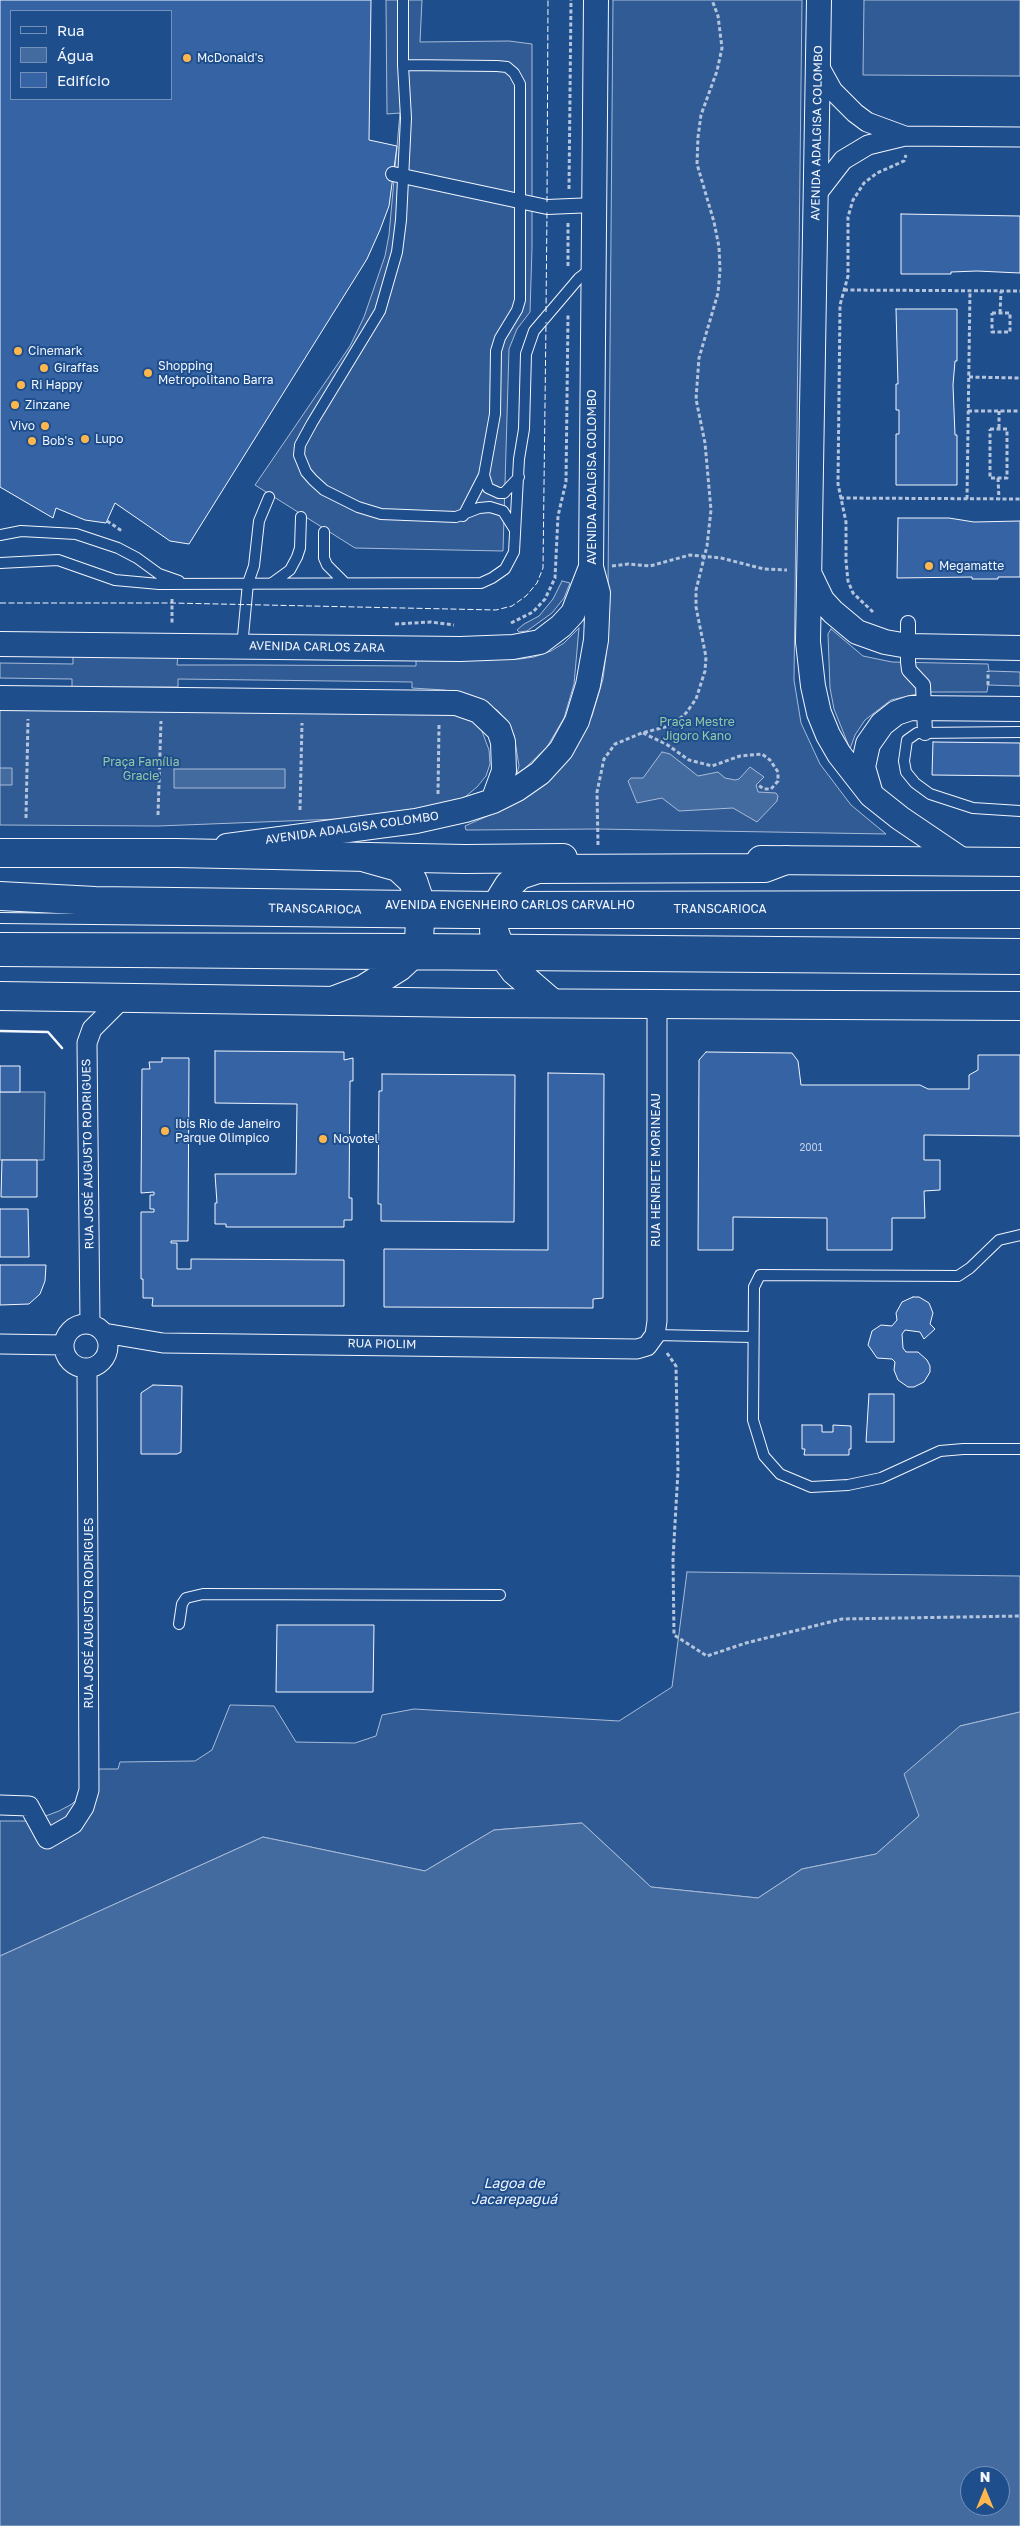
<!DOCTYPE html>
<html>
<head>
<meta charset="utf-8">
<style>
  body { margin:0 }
  #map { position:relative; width:1020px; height:2526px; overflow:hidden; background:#1f4e8c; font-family:"Golos Text",sans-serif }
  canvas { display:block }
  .legend { position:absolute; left:10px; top:10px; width:162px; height:90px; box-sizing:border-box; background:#1f4e8c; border:1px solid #7391ba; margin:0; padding:6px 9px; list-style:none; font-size:15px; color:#f2f6ff }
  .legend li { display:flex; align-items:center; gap:10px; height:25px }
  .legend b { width:25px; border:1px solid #7391ba }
  .north { position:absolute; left:960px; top:2466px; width:50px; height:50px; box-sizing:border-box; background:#1f4e8c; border:1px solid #7391ba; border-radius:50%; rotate:0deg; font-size:14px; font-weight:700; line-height:20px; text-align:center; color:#f2f6ff }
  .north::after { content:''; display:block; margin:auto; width:18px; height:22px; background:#ffb74d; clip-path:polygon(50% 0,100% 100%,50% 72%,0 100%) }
</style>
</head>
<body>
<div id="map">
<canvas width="1020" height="2526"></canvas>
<ul class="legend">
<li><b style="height:6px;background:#1f4e8c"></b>Rua</li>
<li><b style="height:14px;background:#446ba0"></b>Água</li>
<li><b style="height:14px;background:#3563a3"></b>Edifício</li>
</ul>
<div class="north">N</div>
</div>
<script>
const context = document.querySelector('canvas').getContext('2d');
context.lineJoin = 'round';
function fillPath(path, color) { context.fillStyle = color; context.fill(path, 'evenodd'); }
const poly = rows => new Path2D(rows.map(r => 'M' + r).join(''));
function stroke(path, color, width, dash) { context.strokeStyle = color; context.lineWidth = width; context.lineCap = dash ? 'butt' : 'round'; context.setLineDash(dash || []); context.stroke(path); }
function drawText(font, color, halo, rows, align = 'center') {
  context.font = font + ' "Golos Text",sans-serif'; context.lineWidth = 4; context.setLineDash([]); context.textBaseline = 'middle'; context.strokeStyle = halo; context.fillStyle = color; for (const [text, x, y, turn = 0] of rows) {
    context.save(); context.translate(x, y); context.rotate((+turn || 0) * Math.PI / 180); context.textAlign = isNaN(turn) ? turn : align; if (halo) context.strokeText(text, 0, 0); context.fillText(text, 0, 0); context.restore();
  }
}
const built = poly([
  [386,0,422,0,420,42,509,41,532,44,532,248,530,312,517,329,509,349,503,551,355,548,255,485,350,346,364,317,385,256,389,235,400,113,387,114,386,0],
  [613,0,802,0,794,680,801,723,820,764,851,805,886,834,597,829,466,830,465,826,510,806,540,786,584,731,592,716,603,679,606,655,608,586,613,0],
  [864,0,1020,0,1020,76,863,75,864,0],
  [562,581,570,583,564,598,552,613,527,631,519,632,517,630,524,624,539,616,553,599,562,581],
  [579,628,574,684,564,718,547,747,516,777,519,766,514,735,508,722,497,710,467,694,444,690,412,688,412,682,178,679,178,687,72,687,72,679,0,678,0,663,73,664,73,655,178,656,177,665,253,665,416,666,416,657,520,659,534,657,551,651,564,643,579,628],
  [831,629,863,656,892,662,988,664,989,671,1020,672,1020,686,988,685,987,692,925,692,891,700,865,720,855,735,850,749,834,709,830,688,828,634,831,629],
  [0,710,453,713,466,716,480,726,489,750,490,764,486,776,477,787,465,797,444,807,390,817,158,826,0,825,0,710],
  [0,1092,45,1092,44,1160,0,1160,0,1092],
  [687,1572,1020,1576,1020,1712,960,1726,919,1816,876,1854,802,1869,758,1898,651,1887,582,1823,494,1830,425,1871,263,1837,0,1956,0,1821,27,1821,43,1817,59,1811,72,1804,84,1792,97,1769,118,1769,120,1762,195,1761,212,1750,230,1705,274,1706,296,1742,355,1743,376,1736,382,1715,414,1709,619,1721,672,1687,687,1572]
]);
const water = poly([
  [662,752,670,754,698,776,718,772,725,778,735,780,739,779,750,767,764,777,756,785,758,792,776,793,778,796,777,801,757,822,733,808,679,811,662,798,637,803,628,781,631,778,643,778,662,752],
  [0,768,12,768,12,785,0,785,0,768],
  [174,769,285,769,285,788,174,788,174,769],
  [1020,1712,1020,2526,0,2526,0,1956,263,1837,425,1871,494,1830,582,1823,651,1887,758,1898,802,1869,876,1854,919,1816,904,1774,960,1726,1020,1712],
  [970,2476,1000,2476,1000,2506,970,2506,970,2476]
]);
const building = poly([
  [0,0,371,0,369,140,397,146,389,206,380,230,367,259,189,544,170,541,115,503,106,523,85,520,56,508,53,518,0,487,0,0],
  [11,11,171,11,171,99,11,99,11,11],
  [901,214,1020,216,1020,273,977,271,951,272,951,274,901,274,901,214],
  [896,309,957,309,957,361,955,361,953,385,955,435,957,435,957,485,896,485,896,434,899,434,899,410,896,410,896,384,898,384,896,309],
  [898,518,949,518,974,522,1020,521,1020,577,998,577,998,579,972,579,972,577,897,578,898,518],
  [933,742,1020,743,1020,776,932,775,933,742],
  [215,1051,344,1052,344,1060,353,1058,353,1081,350,1081,349,1198,352,1198,352,1220,344,1220,344,1227,226,1227,226,1224,215,1224,215,1203,217,1203,215,1174,296,1174,297,1104,215,1103,215,1051],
  [706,1052,792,1053,798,1061,801,1085,920,1085,928,1089,969,1089,969,1075,978,1070,978,1055,1020,1055,1020,1136,924,1135,924,1160,940,1160,940,1190,924,1191,925,1218,892,1218,892,1250,827,1250,827,1218,733,1217,733,1250,698,1250,699,1066,699,1060,706,1052],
  [162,1058,189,1058,188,1241,171,1241,171,1243,177,1243,177,1269,191,1269,191,1259,344,1260,344,1306,152,1306,153,1298,143,1298,143,1279,141,1279,141,1212,154,1212,154,1209,150,1209,150,1195,154,1195,154,1192,141,1193,142,1069,150,1069,149,1062,162,1062,162,1058],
  [0,1066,20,1066,20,1092,0,1092,0,1066],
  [548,1073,604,1074,603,1298,593,1299,593,1308,384,1307,384,1249,548,1250,548,1073],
  [382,1074,515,1075,514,1222,381,1221,381,1204,378,1204,379,1091,382,1091,382,1074],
  [2,1160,37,1160,37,1197,1,1197,2,1160],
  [0,1209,28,1209,29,1257,0,1257,0,1209],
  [0,1265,46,1265,45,1281,40,1294,29,1304,0,1305,0,1265],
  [913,1297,919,1297,929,1303,933,1313,930,1324,935,1329,924,1339,920,1332,905,1330,902,1334,903,1348,906,1352,918,1352,927,1360,930,1366,930,1372,924,1382,914,1387,908,1387,898,1380,894,1370,895,1362,892,1359,877,1358,868,1345,872,1331,881,1325,892,1326,897,1320,896,1313,902,1302,913,1297],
  [153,1385,182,1386,181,1452,177,1454,141,1454,141,1393,153,1385],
  [869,1394,894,1394,894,1442,866,1442,869,1394],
  [802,1425,822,1425,822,1432,833,1432,833,1425,851,1426,851,1449,849,1449,849,1455,804,1455,805,1449,802,1449,802,1425],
  [277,1625,374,1625,373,1692,276,1692,277,1625]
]);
const path = poly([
  [569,189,571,0],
  [568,266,568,223],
  [844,290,1020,291],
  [992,313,1010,313,1010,332,992,332,992,313],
  [1000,313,1001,291],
  [969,377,1020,378],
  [968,411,1020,411],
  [999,411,999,429],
  [990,429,1007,429,1007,478,990,478,990,429],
  [998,478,999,499],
  [840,498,1020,499],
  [967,499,970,290],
  [107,521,122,531],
  [612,566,628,564,650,566,690,555,721,558,764,569,787,570],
  [172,599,172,625],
  [873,612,853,593,848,581,846,561,846,522,838,484,840,305,848,276,848,217,853,200,864,183,877,173,904,161,906,155],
  [511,623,533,612,545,599,555,578,558,516,566,482,568,315],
  [395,624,431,622,454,625],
  [988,685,988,671],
  [643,733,666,744,689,760,712,766,740,756,762,754,770,760,778,772,778,781,771,789,764,789,758,785],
  [438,794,439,725],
  [300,810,302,723],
  [158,815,161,721],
  [26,818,28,719],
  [598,845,597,792,604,759,615,744,642,733,673,725,686,713,696,699,705,671,706,657,696,607,696,590,707,546,711,510,705,443,696,399,699,358,718,293,720,270,719,247,714,222,697,164,698,137,701,115,717,71,722,48,718,16,712,0],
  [667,1353,676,1366,678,1471,673,1559,674,1635,707,1656,746,1643,842,1619,1020,1616]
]);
const service = poly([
  [403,0,403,65],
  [463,516,484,475],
  [515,530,503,511,490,507,479,508,456,517,381,514,358,507,324,490,313,480,306,472,299,455,300,445,312,423,380,311,397,252,401,220,406,118,403,65,497,66,507,67,514,73,520,84,520,300,517,310,500,338,496,351,495,414,484,475,488,488,499,493,504,493,519,477],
  [324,532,324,558,327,565,345,583],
  [0,535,21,531,76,534,118,548,137,558,159,574,179,581],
  [0,563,58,560,115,580,159,584,481,583,492,578,505,569,514,552,519,459,524,429,526,354,534,331,579,278,592,268],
  [272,583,290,570,297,557,300,548,301,517],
  [242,647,248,583,254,566,259,521,269,497],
  [1020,732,917,733,907,740,904,761,906,772,915,783,930,794,973,808,1020,811],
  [0,918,465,923,1020,923],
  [0,938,419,939,1020,944],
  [1020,1235,999,1240,970,1268,958,1276,760,1275,754,1287,753,1420,764,1456,780,1474,811,1487,848,1485,881,1478,940,1451,963,1449,1020,1449],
  [655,1335,753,1337],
  [179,1624,182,1604,186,1598,203,1594,500,1595]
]);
const pedestrian = poly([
  [393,174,547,207,594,205],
  [908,623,908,662,909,670,923,685,925,733]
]);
const minor = poly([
  [818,64,833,91,855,113,867,122,905,136],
  [816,195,843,160,868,145,905,136,1020,137],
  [90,1324,87,1043,92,1029,123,998],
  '64 1346a22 22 0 1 1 44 0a22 22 0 1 1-44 0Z',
  [104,1333,163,1343,637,1349,647,1346,655,1335,657,1321,657,1004],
  [0,1344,64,1345],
  [0,1805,29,1806,47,1839,73,1824,84,1807,89,1790,87,1368]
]);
const tertiary = poly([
  [819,0,808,642,813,686,819,713,828,735,839,754,871,795,900,818,965,862],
  [810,575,822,600,833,612,857,632,885,642,908,646,1020,648],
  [0,644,460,649,513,647,540,642,561,626,573,613,591,567],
  [0,698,456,703,479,711,499,730,503,742,504,771,493,801],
  [870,791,863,767,868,744,882,724,896,713,911,708,1020,709],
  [227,846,416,821,465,810,493,801,517,789,540,773,561,750,577,721,588,685,596,640,598,593,591,567,596,0]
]);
const primary = poly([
  [0,853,177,853,465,859,563,858],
  [761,860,1020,862],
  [0,996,472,1003,1020,1006]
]);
const trunk = poly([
  [0,896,95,901,496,906,1020,905],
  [0,952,1020,960],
  [332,1001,364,989,399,967,412,955,419,939,421,905,413,881,398,867,366,858],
  [551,1002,515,971,503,955,494,931,496,906,509,885,520,875,538,869,765,868,786,860]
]);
const fence = poly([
  [547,202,548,0],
  [546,312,547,210],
  [0,603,172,603,496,610,512,606,526,596,537,583,543,568,546,322]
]);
const wall = poly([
  [0,1031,48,1032,62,1048]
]);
const markers = [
  [187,58,5,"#ffb74d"],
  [18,351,5,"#ffb74d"],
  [44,368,5,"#ffb74d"],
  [148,373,5,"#ffb74d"],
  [21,385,5,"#ffb74d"],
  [15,405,5,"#ffb74d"],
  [45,426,5,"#ffb74d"],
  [85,439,5,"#ffb74d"],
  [32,441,5,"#ffb74d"],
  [929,566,5,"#ffb74d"],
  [165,1131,5,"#ffb74d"],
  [323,1139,5,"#ffb74d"]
];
const numberNames = [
  ["2001",811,1148]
];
const poiNames = [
  ["McDonald's",197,58],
  ["Cinemark",28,351],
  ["Shopping",158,366],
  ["Metropolitano Barra",158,380],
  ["Giraffas",54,368],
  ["Ri Happy",31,385],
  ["Zinzane",25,405],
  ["Vivo",35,426,"right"],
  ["Lupo",95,439],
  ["Bob's",42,441],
  ["Megamatte",939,566],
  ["Ibis Rio de Janeiro",175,1124],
  ["Parque Olimpico",175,1138],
  ["Novotel",333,1139]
];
const streetNames = [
  ["AVENIDA ADALGISA COLOMBO",817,133,-89],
  ["AVENIDA ADALGISA COLOMBO",592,477,-90],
  ["AVENIDA CARLOS ZARA",317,647,1],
  ["AVENIDA ADALGISA COLOMBO",352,828,-8],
  ["AVENIDA ENGENHEIRO CARLOS CARVALHO",510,905],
  ["TRANSCARIOCA",315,909,1],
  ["TRANSCARIOCA",720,909],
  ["RUA JOSÉ AUGUSTO RODRIGUES",88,1154,-91],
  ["RUA HENRIETE MORINEAU",656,1170,-90],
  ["RUA PIOLIM",382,1344,1],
  ["RUA JOSÉ AUGUSTO RODRIGUES",89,1613,-90]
];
const parkNames = [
  ["Praça Mestre",697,722],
  ["Jigoro Kano",697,736],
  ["Praça Família",141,762],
  ["Gracie",141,776]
];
const waterNames = [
  ["Lagoa de",514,2184],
  ["Jacarepaguá",514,2200]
];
fillPath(built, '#305b95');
stroke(built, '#a8bbd7', 1);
fillPath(water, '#446ba0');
stroke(water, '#a8bbd7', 1);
fillPath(building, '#3563a3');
stroke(building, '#f2f6ff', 1);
stroke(service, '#f2f6ff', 12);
stroke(pedestrian, '#f2f6ff', 16);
stroke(minor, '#f2f6ff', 21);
stroke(tertiary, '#f2f6ff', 26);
stroke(primary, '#f2f6ff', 30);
stroke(trunk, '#f2f6ff', 30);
stroke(path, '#b3c4dc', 3, [4, 2.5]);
stroke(service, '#1f4e8c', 10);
stroke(pedestrian, '#1f4e8c', 14);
stroke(minor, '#1f4e8c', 19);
stroke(tertiary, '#1f4e8c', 24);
stroke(primary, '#1f4e8c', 28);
stroke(trunk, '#1f4e8c', 28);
stroke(fence, '#f2f6ff', 1, [6, 2.5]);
stroke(wall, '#f2f6ff', 2.5);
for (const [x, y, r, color] of markers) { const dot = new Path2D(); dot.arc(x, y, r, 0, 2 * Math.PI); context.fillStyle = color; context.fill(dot); stroke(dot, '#1f4e8c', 2); }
drawText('10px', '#c3d1e8', null, numberNames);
drawText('12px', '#f2f6ff', '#1f4e8c', poiNames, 'left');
drawText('12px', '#f2f6ff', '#1f4e8c', streetNames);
drawText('12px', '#97c8a6', '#1f4e8c', parkNames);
drawText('italic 14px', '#f2f6ff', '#1f4e8c', waterNames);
</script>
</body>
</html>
